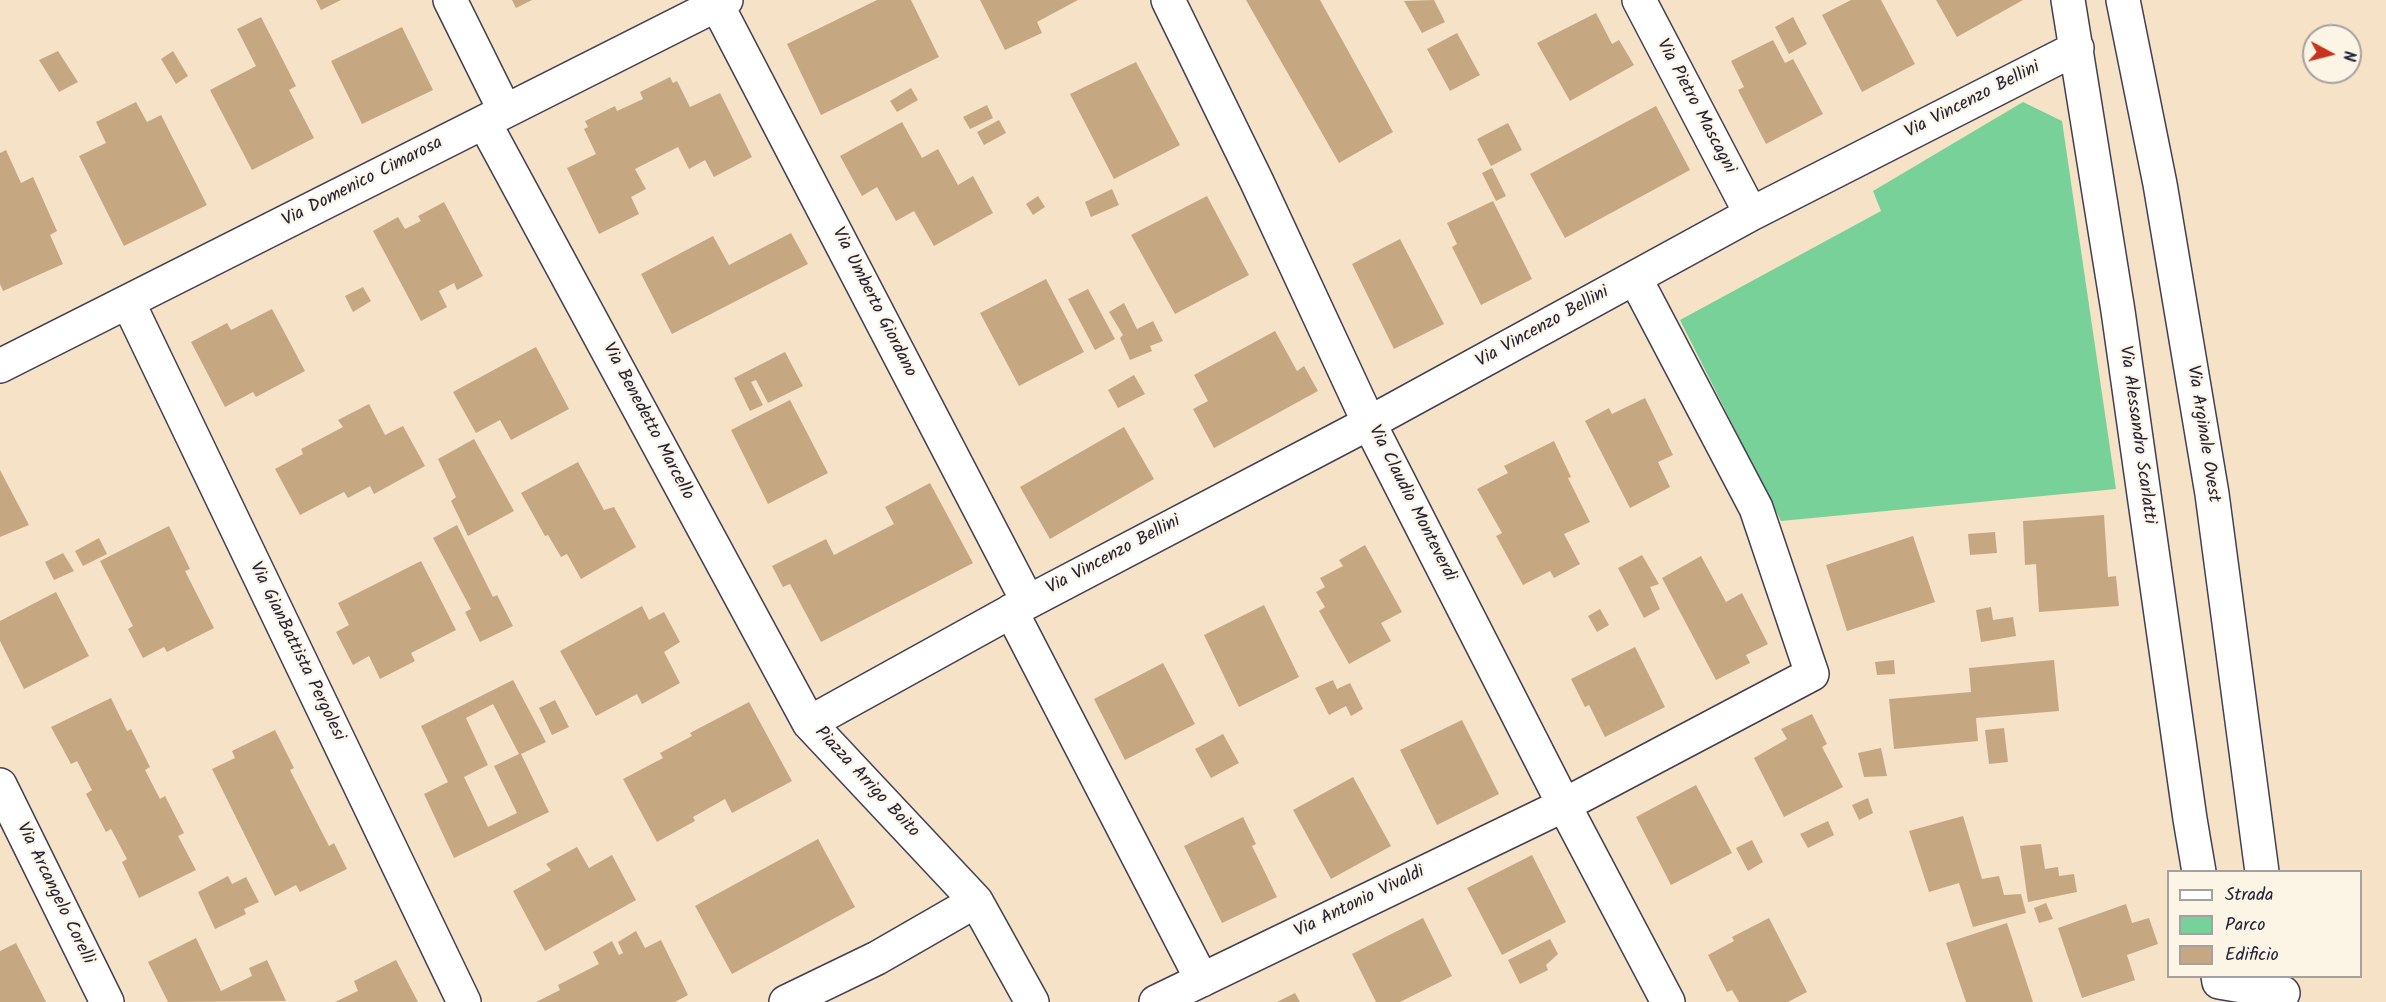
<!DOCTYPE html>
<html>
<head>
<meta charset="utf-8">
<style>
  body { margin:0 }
  #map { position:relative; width:2386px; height:1002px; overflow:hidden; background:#f6e2c7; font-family:Kalam,sans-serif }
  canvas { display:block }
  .legend { position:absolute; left:2167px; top:870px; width:195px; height:108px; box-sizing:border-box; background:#fcf5e5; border:2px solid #a5a1a1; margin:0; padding:8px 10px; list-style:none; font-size:18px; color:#22223b }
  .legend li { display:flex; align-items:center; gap:12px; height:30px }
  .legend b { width:30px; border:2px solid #a5a1a1 }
  .north { position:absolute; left:2302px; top:24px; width:60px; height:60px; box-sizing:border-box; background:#fcf5e5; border:2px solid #a5a1a1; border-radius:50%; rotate:97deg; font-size:16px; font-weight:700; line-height:24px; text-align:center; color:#22223b }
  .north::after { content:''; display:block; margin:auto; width:21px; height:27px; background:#c8321e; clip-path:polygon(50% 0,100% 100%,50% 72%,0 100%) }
</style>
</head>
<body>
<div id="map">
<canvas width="2386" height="1002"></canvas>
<ul class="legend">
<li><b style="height:8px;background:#fff"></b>Strada</li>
<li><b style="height:16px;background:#78d198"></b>Parco</li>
<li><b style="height:16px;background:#c5a882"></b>Edificio</li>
</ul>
<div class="north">N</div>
</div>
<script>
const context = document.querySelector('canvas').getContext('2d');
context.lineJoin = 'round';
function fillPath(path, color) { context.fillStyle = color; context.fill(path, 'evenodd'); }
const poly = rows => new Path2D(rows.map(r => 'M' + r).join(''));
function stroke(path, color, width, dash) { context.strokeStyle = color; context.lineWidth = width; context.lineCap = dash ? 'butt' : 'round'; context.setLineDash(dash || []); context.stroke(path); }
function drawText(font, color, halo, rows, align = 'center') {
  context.font = font + ' Kalam,sans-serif'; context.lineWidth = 4.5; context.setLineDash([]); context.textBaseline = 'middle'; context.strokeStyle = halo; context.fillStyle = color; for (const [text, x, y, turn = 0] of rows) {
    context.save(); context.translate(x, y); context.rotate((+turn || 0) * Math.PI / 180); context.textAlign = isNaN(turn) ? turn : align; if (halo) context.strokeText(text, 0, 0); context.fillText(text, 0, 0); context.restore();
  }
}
const green = poly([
  [2023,102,2062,121,2116,489,1781,521,1680,320,1881,211,1873,191]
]);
const building = poly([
  [316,0,341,0,321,10],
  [512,0,532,0,516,8],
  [877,0,911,0,939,57,821,115,787,44],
  [980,0,1078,0,1037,22,1042,33,1005,50],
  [1246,0,1320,0,1393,132,1339,163],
  [1434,0,1445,22,1422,33,1404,1],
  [1851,0,1881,0,1915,64,1862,92,1822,15],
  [1936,0,2023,0,1957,37],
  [1596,13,1612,44,1619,40,1634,65,1570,101,1537,43],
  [261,17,296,86,289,90,314,138,252,170,210,90,256,66,237,29],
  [1793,17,1807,44,1789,54,1775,27],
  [402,27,433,90,362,124,331,61],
  [1457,33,1480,75,1450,91,1427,49],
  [1773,40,1785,63,1793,59,1823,114,1766,144,1738,90,1744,87,1731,61],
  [58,51,78,82,59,92,39,60],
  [173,51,188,76,176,84,161,59],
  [1136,62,1180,145,1114,179,1070,94],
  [670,77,673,83,677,81,690,107,720,93,752,157,714,177,705,160,689,169,678,147,635,169,646,189,631,197,639,214,599,234,567,168,596,154,584,129,588,127,585,121,615,106,617,111,643,99,640,92],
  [911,88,918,100,897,112,890,101],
  [136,102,147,122,161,115,207,205,124,246,79,156,106,143,96,122],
  [987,105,993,118,970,129,963,117],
  [1656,106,1690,170,1565,238,1530,174],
  [999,120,1006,133,984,145,977,132],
  [902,122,922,158,938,149,958,185,973,176,993,213,934,246,914,211,896,221,877,187,862,196,840,156],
  [1508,123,1522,150,1491,166,1477,139],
  [6,150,21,183,33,177,57,231,50,235,63,264,3,291,0,284,0,153],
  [1492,168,1506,196,1496,201,1482,173],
  [1112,189,1119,205,1091,217,1085,202],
  [1038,196,1045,207,1033,215,1026,204],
  [1207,196,1249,275,1175,314,1131,235],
  [1493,201,1532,279,1481,305,1452,247,1457,244,1447,223],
  [444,202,483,276,457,290,454,283,439,291,447,307,421,321,373,231,398,217,405,229,421,221,418,216],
  [791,233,808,264,672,334,641,274,713,236,729,265],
  [1400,239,1444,324,1394,349,1352,264],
  [1046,279,1084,352,1019,386,980,313],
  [363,287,371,301,353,312,345,296],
  [1088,289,1115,339,1095,350,1068,299],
  [1124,303,1137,329,1153,321,1163,341,1150,346,1152,351,1130,360,1120,338,1123,335,1109,312],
  [272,309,305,371,256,397,253,392,225,407,191,342,227,323,231,330],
  [1275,331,1297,371,1304,366,1318,391,1214,448,1193,409,1208,401,1194,375],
  [536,347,569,409,511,440,500,420,476,433,453,392],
  [785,352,803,386,768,403,756,380,751,382,763,405,750,411,734,378],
  [1134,375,1145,394,1118,408,1108,390],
  [1645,398,1673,455,1658,462,1670,487,1630,508,1585,421,1609,408,1612,414],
  [790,400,828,473,768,504,731,430],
  [369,404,385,435,403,426,425,466,374,494,370,486,348,498,344,492,300,515,275,469,303,454,301,449,343,427,338,420],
  [1124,427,1154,479,1050,539,1020,487],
  [474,439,514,511,468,536,451,501,456,497,438,459],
  [1554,441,1571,477,1568,478,1590,522,1564,534,1580,564,1554,578,1550,571,1523,585,1496,536,1502,533,1477,489,1508,473,1504,466],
  [578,462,604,510,614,507,636,547,581,579,567,554,561,557,548,535,545,536,521,493],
  [0,470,29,525,0,537],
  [930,483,973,563,821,642,790,584,783,587,772,566,826,539,834,555,894,524,885,507],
  [2104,515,2108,577,2116,576,2119,606,2039,612,2036,564,2025,565,2023,521],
  [457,525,493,597,497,595,513,626,480,642,465,612,471,609,433,538],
  [169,526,190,569,185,571,214,628,167,652,164,647,143,658,128,629,133,626,100,561],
  [1995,532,1997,553,1970,555,1968,534],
  [1913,536,1935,602,1847,631,1826,565],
  [99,538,107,554,83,566,75,551],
  [1365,545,1402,612,1381,623,1391,641,1349,664,1319,611,1325,607,1316,592,1325,587,1320,578,1343,566,1339,560],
  [63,553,74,571,54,580,45,562],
  [1642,555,1659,584,1650,587,1660,609,1644,618,1618,568],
  [1701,556,1726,602,1742,593,1768,644,1746,655,1750,663,1716,680,1662,578],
  [421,561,456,630,411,653,415,661,380,679,369,656,353,665,336,632,349,625,338,603],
  [56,592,89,656,24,689,0,641,0,621],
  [1264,605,1299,677,1239,707,1204,635],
  [642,606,649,620,664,612,680,642,664,652,680,683,642,704,637,694,596,716,560,651],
  [1991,607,1993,620,2013,617,2016,636,1981,642,1976,610],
  [1600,609,1609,625,1597,632,1588,616],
  [1635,647,1665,707,1605,737,1589,705,1585,707,1571,679],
  [1894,660,1895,674,1877,675,1875,662],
  [2054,660,2059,711,1976,718,1978,741,1894,749,1889,699,1971,692,1969,668],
  [1163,663,1195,724,1125,760,1094,699],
  [513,680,546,742,521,754,549,812,454,858,424,794,448,782,421,726],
  [493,704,519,754,494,766,517,813,488,827,464,777,488,765,466,718],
  [1333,680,1337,689,1350,683,1363,709,1351,716,1346,706,1329,715,1315,688],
  [111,698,127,731,131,729,150,767,145,770,160,799,165,796,184,833,178,836,196,870,139,898,122,862,127,859,111,829,106,832,86,794,92,790,77,761,71,764,51,727],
  [555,700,569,727,552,735,539,708],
  [749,702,792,781,732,813,725,799,693,817,695,821,657,842,623,779,663,758,660,753,692,736,690,733],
  [1812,714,1827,744,1822,747,1843,787,1784,817,1754,758,1787,739,1781,729],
  [1462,720,1499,794,1437,825,1400,750],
  [2004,728,2008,762,1989,764,1985,730],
  [275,730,294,768,290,770,329,846,334,843,347,869,300,892,296,885,275,896,212,769,235,758,232,751],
  [1223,734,1239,763,1211,778,1195,749],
  [1881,748,1887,776,1864,777,1858,753],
  [1353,777,1391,846,1331,879,1293,810],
  [1696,785,1732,853,1671,885,1636,817],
  [1868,798,1873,813,1859,820,1852,805],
  [1963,816,1982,879,1999,876,2004,895,2021,894,2026,913,1973,927,1959,883,1929,892,1909,831],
  [1243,817,1256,844,1252,846,1277,897,1222,923,1184,846],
  [1828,821,1834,835,1808,848,1800,834],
  [818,839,855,907,732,974,695,906],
  [1752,840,1763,862,1748,871,1736,848],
  [2041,844,2045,869,2058,867,2059,876,2074,874,2077,892,2028,902,2020,846],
  [577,847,589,868,612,855,636,900,545,951,513,891,551,870,546,864],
  [1532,855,1566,922,1502,955,1467,888],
  [228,876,232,884,246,877,259,902,244,909,246,914,215,929,198,892],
  [2046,903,2053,919,2039,923,2034,908],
  [2126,904,2132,923,2149,918,2158,944,2127,955,2135,980,2082,998,2058,928],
  [1423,918,1452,976,1400,1002,1376,1002,1352,954],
  [1769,918,1807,992,1788,1002,1739,1002,1732,990,1727,992,1708,955,1734,941,1732,937],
  [2007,923,2033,1002,1966,1002,1946,943],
  [636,931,645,948,661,940,688,995,675,1002,536,1002,560,990,558,985,599,964,593,952,612,941,619,955,623,953,618,942],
  [196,938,221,991,252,976,249,968,267,960,286,1001,168,1002,148,962],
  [1550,939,1558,954,1546,965,1548,970,1520,984,1508,960],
  [16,943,44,998,46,1002,0,1002,0,951],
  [396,960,418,1002,335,1002,358,991,354,981],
  [1295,993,1300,1002,1277,1002]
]);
const minor = poly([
  [450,0,505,111],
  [1168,0,1257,182,1369,423,1564,805,1668,1002],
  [1639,0,1751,214],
  [2068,0,2118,311,2190,819,2199,872],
  [2123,0,2160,184,2212,494,2262,872],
  [717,5,1028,602],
  [484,122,809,723,976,901,1032,1002],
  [128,302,464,1002],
  [0,366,726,0],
  [1011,611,1202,980],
  [809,723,1028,602,1369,423,1751,214,2077,48],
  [0,785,107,1002],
  [2218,976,2219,982,2283,993],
  [786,1002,877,958,976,901],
  [1156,1002,1564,805,1812,674,1756,508,1635,278]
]);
const streetNames = [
  ["Via Vincenzo Bellini",1973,101,-27],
  ["Via Pietro Mascagni",1695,107,62],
  ["Via Domenico Cimarosa",363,183,-27],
  ["Via Umberto Giordano",873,303,63],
  ["Via Vincenzo Bellini",1543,328,-29],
  ["Via Benedetto Marcello",647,422,62],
  ["Via Arginale Ovest",2202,434,81],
  ["Via Alessandro Scarlatti",2136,435,82],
  ["Via Claudio Monteverdi",1411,504,63],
  ["Via Vincenzo Bellini",1114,556,-28],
  ["Via GianBattista Pergolesi",296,652,64],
  ["Piazza Arrigo Boito",866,783,47],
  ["Via Arcangelo Corelli",54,894,64],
  ["Via Antonio Vivaldi",1360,903,-26]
];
fillPath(green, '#78d198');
fillPath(building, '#c5a882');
stroke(minor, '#423f50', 36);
stroke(minor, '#fff', 33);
drawText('18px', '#22223b', '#fcf5e5', streetNames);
</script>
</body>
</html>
